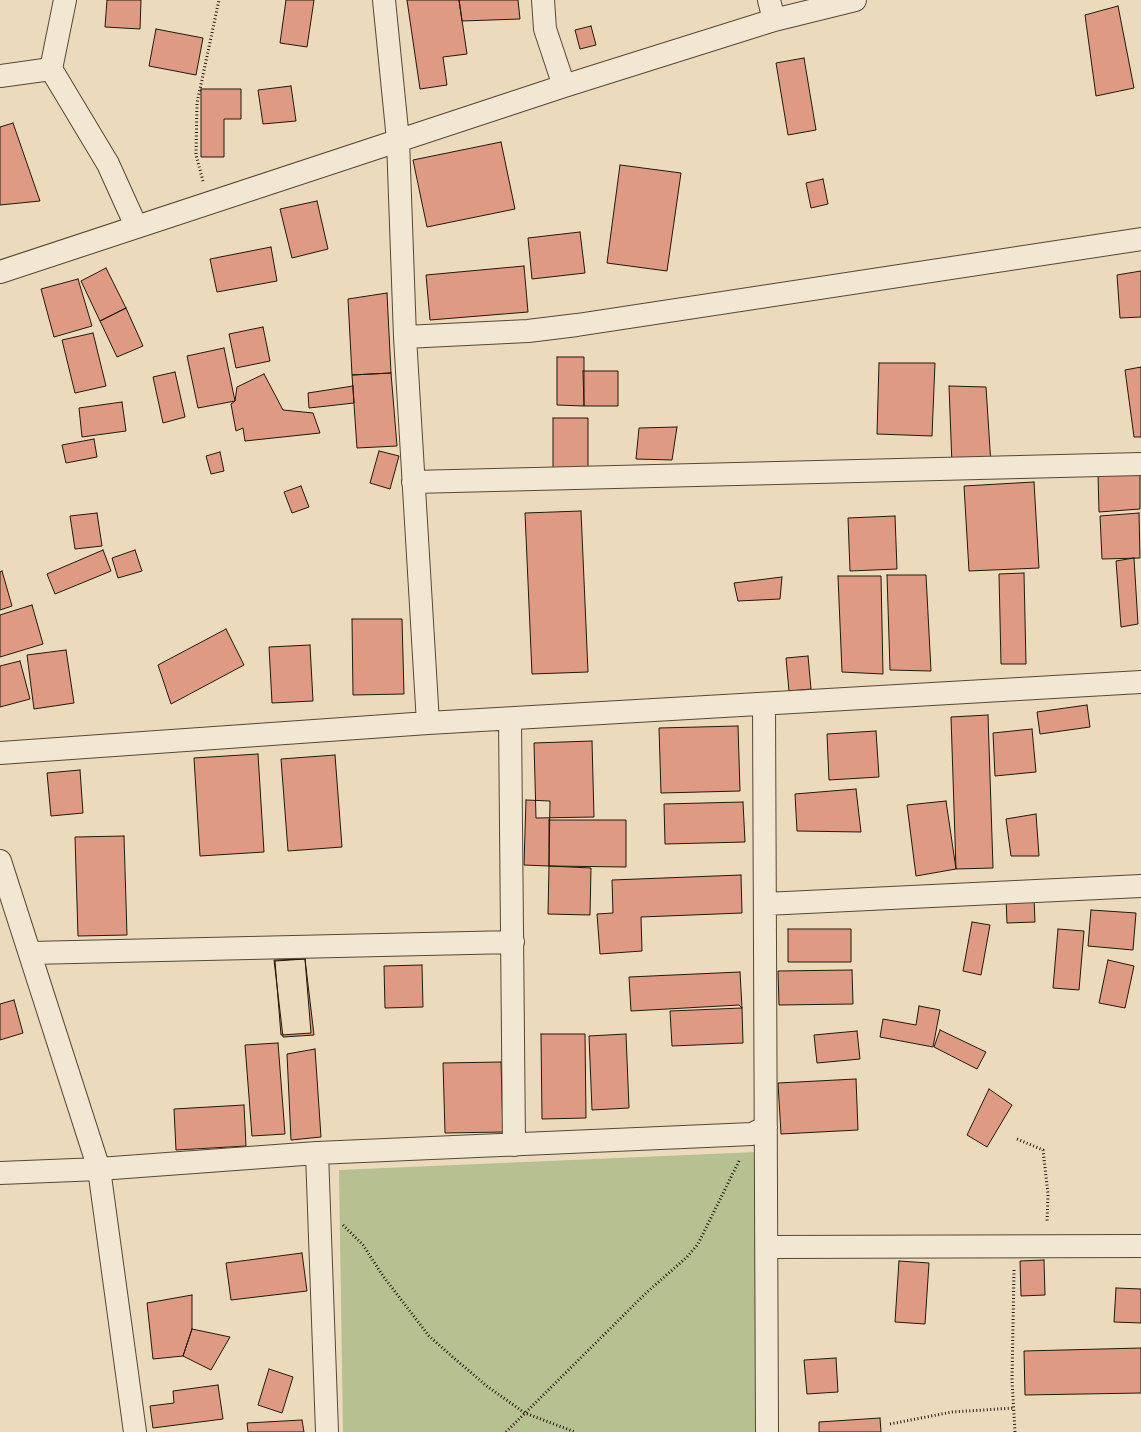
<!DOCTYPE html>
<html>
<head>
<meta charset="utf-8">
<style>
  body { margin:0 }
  canvas { display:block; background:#ebdabc }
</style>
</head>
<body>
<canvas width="1141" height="1432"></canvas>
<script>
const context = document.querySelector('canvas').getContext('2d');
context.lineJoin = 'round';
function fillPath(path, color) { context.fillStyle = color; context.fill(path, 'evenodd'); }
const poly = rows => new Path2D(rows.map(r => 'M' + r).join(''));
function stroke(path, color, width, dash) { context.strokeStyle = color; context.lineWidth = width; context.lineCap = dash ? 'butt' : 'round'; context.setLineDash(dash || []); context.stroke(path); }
const green = poly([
  [757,1152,759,1432,343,1432,339,1170]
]);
const building = poly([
  [107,0,141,0,140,29,105,27,107,0],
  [286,0,314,0,307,47,280,43,286,0],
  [407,0,459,0,467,54,443,57,447,85,420,89,407,0],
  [459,0,518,0,520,19,462,21,459,0],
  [1118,6,1134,88,1096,96,1085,15,1118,6],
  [591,26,596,45,580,49,575,30,591,26],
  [156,29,203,38,196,75,149,66,156,29],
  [804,58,816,130,788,135,776,63,804,58],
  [291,86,296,121,263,124,258,90,291,86],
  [201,89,241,89,241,119,224,119,224,157,201,157,201,89],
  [13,123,40,201,0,205,0,127,13,123],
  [501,142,515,209,427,227,413,160,501,142],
  [620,165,681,173,667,271,607,263,620,165],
  [823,179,828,204,811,208,806,183,823,179],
  [317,201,328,249,292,258,280,209,317,201],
  [580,232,585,273,532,279,528,238,580,232],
  [271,247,277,281,217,292,210,259,271,247],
  [524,266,528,312,430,320,426,275,524,266],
  [106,268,126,308,100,321,81,281,106,268],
  [1141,271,1141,317,1120,318,1117,275,1141,271],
  [78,279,92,326,54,337,41,289,78,279],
  [387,293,391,373,352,375,348,299,387,293],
  [126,308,143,346,117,357,100,321,126,308],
  [263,327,270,361,236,368,229,334,263,327],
  [93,333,106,386,75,393,62,340,93,333],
  [224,348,235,401,198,408,187,356,224,348],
  [557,357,584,357,584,406,557,405,557,357],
  [879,363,935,363,932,436,877,434,879,363],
  [1141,367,1141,437,1134,437,1125,370,1141,367],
  [583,371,618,371,618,406,584,406,583,371],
  [175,372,185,417,163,423,153,377,175,372],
  [391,373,397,446,357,448,352,375,391,373],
  [264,374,283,410,313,413,320,433,245,441,243,428,236,431,231,404,235,401,237,387,264,374],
  [353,386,354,403,309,408,308,393,353,386],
  [949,386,986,387,991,465,952,465,949,386],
  [122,402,126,431,82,437,79,408,122,402],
  [553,418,588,418,588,469,553,468,553,418],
  [677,427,672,460,636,459,639,428,677,427],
  [94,439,97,457,66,463,62,445,94,439],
  [379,451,399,456,390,489,370,483,379,451],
  [220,452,224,471,211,474,206,456,220,452],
  [1140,473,1140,509,1099,512,1098,474,1140,473],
  [1034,482,1039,568,969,571,964,486,1034,482],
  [301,486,309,507,292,513,284,492,301,486],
  [581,511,588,672,532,674,525,513,581,511],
  [97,513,102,546,75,549,70,516,97,513],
  [1139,513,1140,558,1102,559,1100,516,1139,513],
  [895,516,897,569,850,571,848,518,895,516],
  [103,550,111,571,55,594,47,574,103,550],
  [135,550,142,571,118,578,112,558,135,550],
  [1134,558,1138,624,1121,627,1116,561,1134,558],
  [2,571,12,606,0,610,0,572,2,571],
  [1024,573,1026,664,1001,664,999,574,1024,573],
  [887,575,926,575,931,671,890,670,887,575],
  [838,576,881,576,883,674,842,672,838,576],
  [782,577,780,599,738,601,734,583,782,577],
  [32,605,43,644,0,657,0,615,32,605],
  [352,619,402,619,404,694,353,695,352,619],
  [226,629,244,665,171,704,158,665,226,629],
  [310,645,313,701,272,703,269,647,310,645],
  [66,650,74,703,34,709,27,655,66,650],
  [808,656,811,689,789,691,786,658,808,656],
  [20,661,30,699,0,707,0,666,20,661],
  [1087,705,1090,727,1040,734,1037,712,1087,705],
  [988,715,993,868,956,869,951,717,988,715],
  [738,726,740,791,661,793,659,728,738,726],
  [1032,729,1036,772,995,776,993,733,1032,729],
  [876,731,879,777,829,780,827,734,876,731],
  [592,741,594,817,536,818,534,743,592,741],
  [258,754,264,852,200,856,194,758,258,754],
  [335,755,342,847,288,851,281,759,335,755],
  [80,770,83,813,51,816,47,773,80,770],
  [856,789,861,832,797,831,795,794,856,789],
  [526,800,550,801,549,866,524,865,526,800],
  [946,801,956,869,916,876,907,805,946,801],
  [743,802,745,842,665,844,664,804,743,802],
  [1036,814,1039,856,1011,856,1006,819,1036,814],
  [549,820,626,820,626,867,549,866,549,820],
  [124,836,127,935,78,936,75,837,124,836],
  [549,866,591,868,590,915,548,914,549,866],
  [741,875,742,913,641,917,642,951,600,954,597,914,613,913,612,880,741,875],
  [1034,898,1035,922,1007,923,1006,899,1034,898],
  [1091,910,1136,913,1133,950,1088,946,1091,910],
  [972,922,990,925,981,975,963,971,972,922],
  [788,929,851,929,851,962,788,962,788,929],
  [1058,929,1084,931,1079,990,1053,988,1058,929],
  [305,959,311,1033,281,1035,275,961,305,959],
  [305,959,314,1035,283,1037,274,960,305,959],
  [1108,960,1134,966,1125,1008,1099,1003,1108,960],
  [422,965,423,1007,385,1008,384,966,422,965],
  [852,970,853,1004,779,1005,778,971,852,970],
  [740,972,742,1008,739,1005,631,1011,629,977,740,972],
  [14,1000,23,1033,0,1040,0,1004,14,1000],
  [919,1006,940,1010,933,1047,880,1037,883,1019,916,1025,919,1006],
  [742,1008,743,1043,672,1046,670,1011,742,1008],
  [940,1030,986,1052,977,1069,934,1047,940,1030],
  [857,1031,860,1059,817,1063,814,1035,857,1031],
  [541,1034,585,1034,586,1118,542,1119,541,1034],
  [626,1034,629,1108,592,1110,589,1036,626,1034],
  [278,1043,285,1134,252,1136,245,1045,278,1043],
  [315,1049,321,1137,291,1140,287,1054,315,1049],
  [501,1062,503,1132,445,1133,443,1063,501,1062],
  [856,1079,858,1130,781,1134,778,1083,856,1079],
  [989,1089,1012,1105,987,1147,967,1135,989,1089],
  [244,1105,246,1146,176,1150,174,1109,244,1105],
  [302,1253,307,1291,231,1300,226,1263,302,1253],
  [1044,1260,1045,1295,1021,1296,1020,1261,1044,1260],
  [899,1261,929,1263,925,1324,895,1322,899,1261],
  [1116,1288,1141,1289,1141,1323,1114,1322,1116,1288],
  [192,1295,192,1329,183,1356,153,1359,147,1303,192,1295],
  [192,1329,230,1337,211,1370,183,1356,192,1329],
  [1141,1348,1141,1393,1025,1395,1024,1351,1141,1348],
  [836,1358,838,1392,807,1394,804,1360,836,1358],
  [269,1369,293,1377,282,1413,258,1405,269,1369],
  [218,1385,223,1419,153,1428,150,1406,174,1403,173,1391,218,1385],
  [880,1418,881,1432,819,1432,819,1422,880,1418],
  [302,1420,304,1432,248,1432,247,1423,302,1420]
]);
const path = poly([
  [203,181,196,155,197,103,219,0],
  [1017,1139,1043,1150,1048,1194,1047,1223],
  [343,1225,363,1245,383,1276,429,1336,455,1359,488,1387,525,1413,575,1432],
  [1014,1270,1012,1380,1015,1432],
  [890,1424,952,1412,1014,1408],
  [506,1432,646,1293,687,1257,698,1244,740,1159]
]);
const minor = poly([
  [384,0,398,140,405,337,428,723],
  [543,0,545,29,564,86],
  [769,0,774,20],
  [51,69,65,0],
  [0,76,51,69,108,164,136,226],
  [0,272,564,86,774,20,855,0],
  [405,337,528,331,577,325,1141,239],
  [413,482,1141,464],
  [764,704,767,1432],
  [510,719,514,1145],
  [0,753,428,723,1141,682],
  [0,861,99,1169,135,1432],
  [765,904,1141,886],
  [30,953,513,942],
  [317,1153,327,1432],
  [0,1173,99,1169,317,1153,752,1134,766,1127],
  [767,1247,1141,1246]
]);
fillPath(green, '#b7c091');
fillPath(building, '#de9a82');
stroke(building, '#24180a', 1);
stroke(minor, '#564836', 24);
stroke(path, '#24180a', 3, [1, 2.5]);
stroke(minor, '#f2e7d3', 22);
</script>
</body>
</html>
